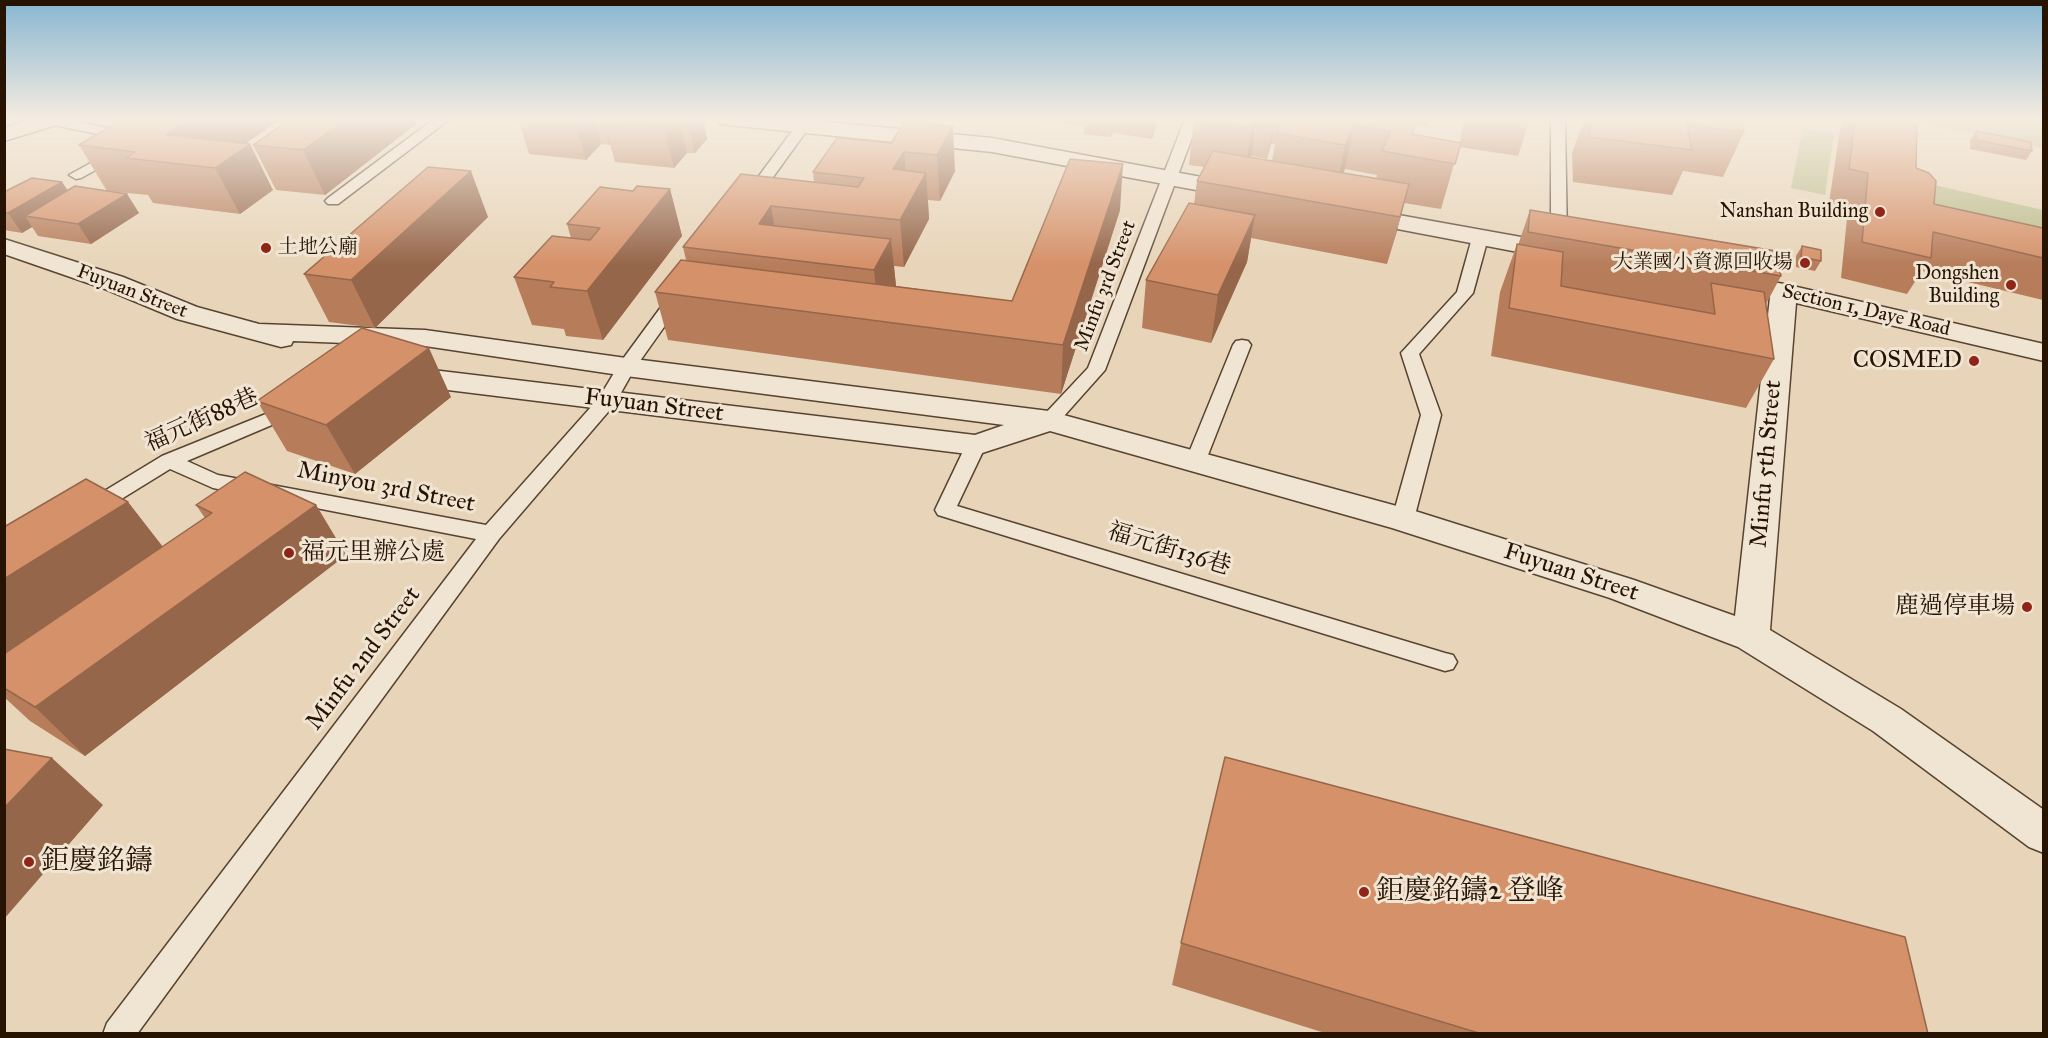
<!DOCTYPE html>
<html>
<head>
<meta charset="utf-8">
<style>
  body { margin:0 }
  #map { position:relative; width:2048px; height:1038px; overflow:hidden; background:#e8d5b9; font-family:"IM FELL Great Primer",serif }
  canvas { display:block }
  .frame { position:absolute; inset:0; border:6px solid #271302; pointer-events:none }
</style>
</head>
<body>
<div id="map">
<canvas width="2048" height="1038"></canvas>
<div class="frame"></div>
</div>
<script>
const context = document.querySelector('canvas').getContext('2d');
context.lineJoin = 'round';
function fillPath(path, color) { context.fillStyle = color; context.fill(path, 'evenodd'); }
const poly = rows => new Path2D(rows.map(r => 'M' + r).join(''));
function stroke(path, color, width, dash) { context.strokeStyle = color; context.lineWidth = width; context.lineCap = dash ? 'butt' : 'round'; context.setLineDash(dash || []); context.stroke(path); }
function drawText(font, color, halo, rows, align = 'center') {
  context.font = font + ' "IM FELL Great Primer","Noto Serif TC",serif'; context.lineWidth = 6; context.setLineDash([]); context.textBaseline = 'middle'; context.strokeStyle = halo; context.fillStyle = color; for (const [text, x, y, turn = 0] of rows) {
    context.save(); context.translate(x, y); context.rotate((+turn || 0) * Math.PI / 180); context.textAlign = isNaN(turn) ? turn : align; if (halo) context.strokeText(text, 0, 0); context.fillText(text, 0, 0); context.restore();
  }
}
const green = poly([
  [1902,119,2043,119,2043,148,1930,125],
  [1803,127,1834,134,1825,195,1791,188],
  [1930,184,2043,210,2043,258,1928,230]
]);
const service = poly([
  [66,119,131,133,138,137,131,141,49,124,42,120,66,119],
  [434,119,450,119,338,204,328,204,325,201,328,198,434,119],
  [801,119,815,119,755,202,745,202,742,199,801,119],
  [1185,119,1199,119,1105,370,1056,425,1049,427,1042,425,1039,421,1042,417,1088,368,1185,119],
  [1551,119,1565,119,1567,242,1559,247,1551,242,1551,119],
  [116,149,121,150,123,153,121,156,81,178,76,179,69,175,116,149],
  [1480,233,1488,238,1473,293,1419,354,1441,415,1414,519,1410,524,1403,526,1396,524,1392,519,1421,415,1401,353,1457,292,1472,238,1480,233],
  [678,291,686,296,635,368,614,405,499,539,137,1034,103,1034,107,1023,476,539,213,488,170,469,97,514,90,516,83,514,80,509,83,504,162,456,293,403,300,405,302,409,300,413,187,461,218,475,486,525,599,398,620,363,672,292,678,291],
  [1242,340,1248,341,1251,345,1206,460,1203,465,1196,467,1189,465,1186,460,1233,345,1236,341,1242,340],
  [976,439,983,440,986,445,957,506,1445,653,1453,655,1457,662,1453,669,1445,671,938,515,935,510,966,445,969,440,976,439]
]);
const minor = poly([
  [30,119,62,119,60,124,4,141,4,128,30,119],
  [718,119,797,119,992,138,1239,184,1247,186,1251,191,1247,196,1239,198,992,152,728,125,720,124,718,119],
  [1354,207,1560,244,1569,247,1573,252,1569,257,1560,260,1345,219,1342,214,1345,209,1354,207],
  [4,239,123,277,197,307,259,324,425,330,626,358,1049,411,1415,511,1634,580,1735,616,1770,297,1720,288,1716,282,1720,276,1729,274,1784,284,2044,344,2044,361,1796,303,1770,630,1901,709,2044,810,2044,853,2029,847,1873,731,1738,647,1610,598,1392,528,1050,431,976,455,399,384,389,381,385,375,389,369,399,366,975,435,1004,425,626,376,425,346,293,341,291,345,281,347,177,319,105,289,4,254,4,239]
]);
const wall = poly([
  [123,119,281,119,245,144,273,190,240,214,153,203,148,195,107,191,79,145],
  [518,119,703,119,707,139,695,153,687,153,674,168,615,162,610,144,609,145,601,144,586,160,529,154],
  [1021,119,1158,119,1152,139,1113,133,1111,137,1084,134,1084,126],
  [1194,119,1327,119,1333,121,1334,119,1429,119,1427,127,1416,125,1413,135,1460,143,1463,119,1530,119,1518,156,1459,147,1441,209,1404,203,1387,264,1251,238,1247,262,1211,343,1142,328,1146,280,1194,204,1197,181,1204,167,1189,165],
  [1271,144,1275,144,1272,161,1250,158,1251,156,1267,159],
  [1345,169,1377,175,1376,179,1343,173],
  [1584,119,1741,119,1744,132,1723,177,1683,171,1672,195,1573,182,1572,153],
  [1845,119,1917,119,1916,168,1934,204,2043,228,2043,300,1922,271,1907,294,1841,278,1848,208,1829,203,1840,129],
  [905,121,955,171,940,201,928,200,929,219,904,267,894,266,896,286,1012,301,1120,210,1061,394,668,340,655,292,686,260,683,247,814,182,813,172,891,143],
  [416,124,325,195,276,190,253,145],
  [1976,131,2032,151,2026,160,1970,149,1970,140],
  [62,182,68,191,127,194,139,213,91,244,38,236,32,227,22,233,4,230,4,192],
  [670,189,682,236,603,340,566,336,564,329,532,325,514,277,571,238,567,224,633,191],
  [1530,210,1781,276,1766,304,1774,359,1746,408,1491,356,1500,292,1517,244,1518,245],
  [488,217,375,328,329,322,304,274],
  [1802,246,1821,261,1815,271,1796,267,1796,256],
  [451,397,355,474,287,451,257,401],
  [128,502,162,547,205,518,196,505,316,505,346,555,85,756,30,721,4,697,4,527],
  [1181,943,1928,1034,1328,1034,1172,985]
]);
const shadedWall = poly([
  [191,119,281,119,210,168,166,135],
  [346,119,414,119,416,124,325,195,303,150],
  [574,119,594,119,601,144,586,160],
  [602,119,603,119,610,144,609,145],
  [667,119,680,119,687,153,674,168,663,124],
  [687,119,703,119,707,139,695,153],
  [1112,119,1113,119,1113,133,1111,137],
  [1153,119,1158,119,1152,139],
  [1255,119,1256,119,1251,156,1245,173,1252,128],
  [1274,119,1275,119,1271,144,1267,159],
  [1354,125,1345,169,1336,190,1345,145],
  [953,126,955,171,940,201,937,155],
  [250,144,273,190,240,214,215,168],
  [904,152,908,197,893,169],
  [1123,164,1120,210,1061,394,1063,345],
  [471,171,488,217,375,328,351,280],
  [926,173,929,219,904,267,900,220],
  [62,182,74,201,25,216,32,227,22,233,8,213],
  [1409,184,1397,231,1387,264,1400,217],
  [670,189,682,236,603,340,587,291],
  [127,194,139,213,91,244,78,224],
  [771,206,779,253,759,224],
  [1255,215,1247,262,1211,343,1218,295],
  [891,239,896,286,879,318,874,270],
  [429,348,451,397,355,474,326,425],
  [128,502,167,552,4,659,4,579],
  [316,505,346,555,85,756,35,707],
  [52,758,103,805,4,919,4,808]
]);
const building = poly([
  [123,119,191,119,166,135,250,144,215,168,126,158,135,152,79,145,123,119],
  [290,119,346,119,303,150,253,145,290,119],
  [618,119,667,119,663,124,618,119],
  [1194,119,1255,119,1252,128,1194,121,1194,119],
  [1284,119,1323,119,1333,121,1334,119,1417,119,1412,134,1461,143,1455,164,1382,151,1390,131,1354,125,1345,145,1276,133,1284,119],
  [1589,119,1675,119,1686,121,1692,150,1590,137,1589,119],
  [1688,119,1741,119,1744,132,1689,125,1688,119],
  [1855,119,1917,119,1916,168,1929,173,1936,181,1934,204,2043,228,2043,258,1933,232,1931,258,1862,242,1868,173,1849,169,1855,119],
  [905,121,953,126,937,155,904,152,893,169,926,173,900,220,771,206,759,224,891,239,874,270,683,247,741,174,858,187,864,178,813,172,837,138,891,143,905,121],
  [1976,131,2031,142,2032,151,1976,140,1976,131],
  [1213,151,1409,184,1400,217,1197,181,1213,151],
  [1070,159,1123,164,1063,345,655,292,681,260,1012,301,1070,159],
  [428,167,471,171,351,280,304,274,428,167],
  [32,178,62,182,8,213,4,213,4,192,32,178],
  [75,186,127,194,78,224,25,216,75,186],
  [637,186,670,189,587,291,550,287,554,282,514,277,552,236,590,240,600,228,567,224,600,187,633,191,637,186],
  [1189,203,1255,215,1218,295,1146,280,1189,203],
  [1530,210,1776,251,1781,276,1528,232,1530,210],
  [1517,244,1563,252,1561,286,1715,314,1711,283,1764,292,1774,359,1509,308,1517,244],
  [1802,246,1821,250,1821,261,1801,257,1802,246],
  [362,328,429,348,326,425,257,401,362,328],
  [245,472,316,505,35,707,4,688,4,654,212,513,196,505,245,472],
  [86,479,128,502,4,579,4,527,86,479],
  [4,749,52,758,4,808,4,749],
  [1225,757,1905,937,1928,1034,1482,1034,1181,943,1225,757]
]);
const markers = [
  [1880,212,6,"#8f2418"],
  [266,248,6,"#8f2418"],
  [1805,263,6,"#8f2418"],
  [2011,285,6,"#8f2418"],
  [1974,361,6,"#8f2418"],
  [289,553,6,"#8f2418"],
  [2027,607,6,"#8f2418"],
  [29,862,6,"#8f2418"],
  [1364,892,6,"#8f2418"]
];
const farPoinames = [
  ["Nanshan Building",1868,212],
  ["土地公廟",278,248,"left"],
  ["大業國小資源回收場",1793,263],
  ["Dongshen",1999,274],
  ["Building",1999,297]
];
const farStreetnames = [
  ["Minfu 3rd Street",1106,286,-69],
  ["Fuyuan Street",132,292,21],
  ["Section 1, Daye Road",1866,311,13]
];
const poiNames = [
  ["COSMED",1962,361],
  ["福元里辦公處",301,553,"left"],
  ["鹿過停車場",2015,607]
];
const streetNames = [
  ["Fuyuan Street",654,406,7],
  ["福元街88巷",202,421,-24],
  ["Minfu 5th Street",1767,464,-85],
  ["Minyou 3rd Street",386,488,11],
  ["福元街136巷",1169,550,17],
  ["Fuyuan Street",1571,573,18],
  ["Minfu 2nd Street",364,659,-53]
];
const nearPoinames = [
  ["鉅慶銘鑄",41,862],
  ["鉅慶銘鑄2 登峰",1376,892]
];
fillPath(green, '#bbbc8b');
stroke(service, '#574430', 3);
stroke(minor, '#574430', 3);
fillPath(service, '#f0e4d2');
fillPath(minor, '#f0e4d2');
fillPath(wall, '#b77d5b');
fillPath(shadedWall, '#95664a');
fillPath(building, '#d5916a');
stroke(building, '#95664a', 1.5);
const sky = context.createLinearGradient(0, 0, 0, 265);
sky.addColorStop(0, '#87b6d1');
sky.addColorStop(0.45, '#f5ece0');
sky.addColorStop(1, '#f5ece000');
context.fillStyle = sky;
context.fillRect(0, 0, 2048, 265);
for (const [x, y, r, color] of markers) { const dot = new Path2D(); dot.arc(x, y, r, 0, 2 * Math.PI); context.fillStyle = color; context.fill(dot); stroke(dot, '#f0e4d2', 2); }
drawText('20px', '#271302', '#f0e4d2', farPoinames, 'right');
drawText('20px', '#271302', '#f0e4d2', farStreetnames);
drawText('24px', '#271302', '#f0e4d2', poiNames, 'right');
drawText('24px', '#271302', '#f0e4d2', streetNames);
drawText('28px', '#271302', '#f0e4d2', nearPoinames, 'left');
</script>
</body>
</html>
